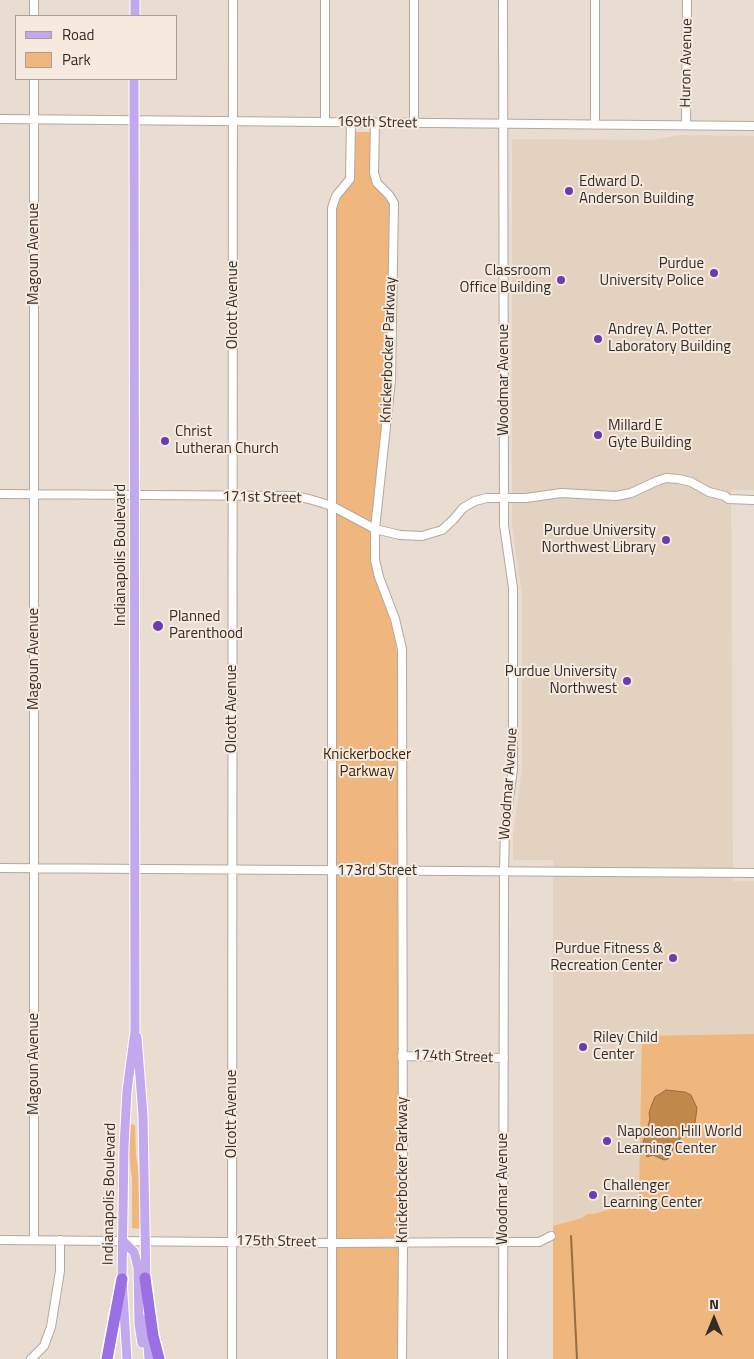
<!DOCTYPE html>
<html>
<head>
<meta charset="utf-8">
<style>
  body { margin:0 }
  #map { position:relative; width:754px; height:1359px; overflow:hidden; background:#e9dcd1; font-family:"Titillium Web",sans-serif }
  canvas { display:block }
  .legend { position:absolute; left:15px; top:15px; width:162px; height:65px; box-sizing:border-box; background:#f6eade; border:1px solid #a89e96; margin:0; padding:6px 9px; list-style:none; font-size:15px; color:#322d29 }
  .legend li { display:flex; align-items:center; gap:10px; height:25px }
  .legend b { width:25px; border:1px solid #a89e96 }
  .north { position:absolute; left:689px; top:1294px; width:50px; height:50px; -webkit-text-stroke:4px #f6eade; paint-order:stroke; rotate:0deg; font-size:14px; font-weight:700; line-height:20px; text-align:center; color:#322d29 }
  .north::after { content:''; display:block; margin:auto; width:18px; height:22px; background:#322d29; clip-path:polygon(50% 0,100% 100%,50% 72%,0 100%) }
</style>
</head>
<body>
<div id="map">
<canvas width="754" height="1359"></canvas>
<ul class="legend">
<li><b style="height:6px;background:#c2a9ee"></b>Road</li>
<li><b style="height:14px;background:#efb67d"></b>Park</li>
</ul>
<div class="north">N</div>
</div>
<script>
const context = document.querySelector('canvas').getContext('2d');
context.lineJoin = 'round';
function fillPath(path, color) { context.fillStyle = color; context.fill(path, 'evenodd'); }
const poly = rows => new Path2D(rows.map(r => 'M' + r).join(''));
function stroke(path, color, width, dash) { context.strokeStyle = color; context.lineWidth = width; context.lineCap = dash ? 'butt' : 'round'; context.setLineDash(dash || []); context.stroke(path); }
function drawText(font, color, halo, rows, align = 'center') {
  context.font = font + ' "Titillium Web",sans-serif'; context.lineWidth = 4; context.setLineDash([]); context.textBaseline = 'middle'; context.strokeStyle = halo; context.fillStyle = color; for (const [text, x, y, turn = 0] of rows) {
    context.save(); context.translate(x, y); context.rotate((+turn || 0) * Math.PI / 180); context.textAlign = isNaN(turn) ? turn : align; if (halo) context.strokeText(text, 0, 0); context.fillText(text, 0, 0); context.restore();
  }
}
const built = poly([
  [681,135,754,136,754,490,731,490,733,881,754,881,754,1359,553,1359,553,860,513,860,513,837,522,768,522,594,512,525,512,139,652,140]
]);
const green = poly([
  [353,132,371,132,374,183,387,200,390,207,390,394,373,524,375,575,394,632,399,667,398,1359,334,1359,335,208,339,197,349,187,353,180],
  [754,1034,754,1359,553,1359,553,1226,582,1218,587,1214,593,1214,623,1206,629,1200,639,1196,642,1036],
  [132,1124,135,1125,136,1156,140,1179,141,1229,132,1228,132,1178,128,1150,130,1126]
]);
const water = poly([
  [666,1090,685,1092,691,1095,697,1108,695,1123,676,1143,668,1159,664,1160,653,1155,647,1157,643,1143,650,1119,649,1113,652,1104,655,1097,666,1090]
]);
const stream = poly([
  [571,1236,577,1359]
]);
const minor = poly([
  [414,0,414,123],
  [503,0,504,525,513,588,513,769,505,828,504,872,503,1359],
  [34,16,34,0],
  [34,79,34,1240],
  [0,119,754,126],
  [325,122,325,0],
  [375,123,374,173,377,183,389,195,394,203,391,380,375,529,375,560,379,577,395,619,402,649,403,1242,402,1359],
  [595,125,595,0],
  [686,125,687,0],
  [0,494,294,496,309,499,332,506,375,529,400,535,422,536,442,530,453,520,463,508,475,501,487,498,526,498,561,493,616,496,631,493,657,481,666,478,679,479,691,482,709,492,725,496,728,499,754,500],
  [0,868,754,873],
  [402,1056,504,1058],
  [0,1240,332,1243,503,1242,539,1242,551,1236],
  [31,1359,44,1346,51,1327,60,1271,60,1240],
  [232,1359,233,0],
  [332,1359,332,208,336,196,350,179,351,122]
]);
const major = poly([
  [135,16,135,0],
  [137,1037,143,1116,146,1284],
  [123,1241,134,1252,138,1268,139,1324,142,1343],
  [146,1319,149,1359],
  [127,1359,122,1279,124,1147,127,1091,135,1031,134,79]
]);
const highway = poly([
  [145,1278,153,1336,159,1359],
  [107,1359,122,1279]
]);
const markers = [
  [569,191,5,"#6c3bb2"],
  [714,273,5,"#6c3bb2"],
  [561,280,5,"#6c3bb2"],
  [598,339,5,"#6c3bb2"],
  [598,435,5,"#6c3bb2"],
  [165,441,5,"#6c3bb2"],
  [666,540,5,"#6c3bb2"],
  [158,626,6,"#6c3bb2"],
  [627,681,5,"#6c3bb2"],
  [673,958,5,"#6c3bb2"],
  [583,1047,5,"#6c3bb2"],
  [607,1141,5,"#6c3bb2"],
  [593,1195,5,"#6c3bb2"]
];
const streetNames = [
  ["Huron Avenue",687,63,-89],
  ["169th Street",377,123,1],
  ["Magoun Avenue",34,254,-90],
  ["Olcott Avenue",233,305,-90],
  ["Knickerbocker Parkway",389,350,-88],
  ["Woodmar Avenue",504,380,-90],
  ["171st Street",262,498,1],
  ["Indianapolis Boulevard",121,555,-90],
  ["Magoun Avenue",34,659,-90],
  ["Olcott Avenue",232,709,-90],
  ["Woodmar Avenue",509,784,-86],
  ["173rd Street",377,871],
  ["174th Street",453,1057,2],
  ["Magoun Avenue",34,1064,-90],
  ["Olcott Avenue",232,1114,-90],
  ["Knickerbocker Parkway",403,1170,-90],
  ["Woodmar Avenue",503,1189,-90],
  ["Indianapolis Boulevard",110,1194,-89],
  ["175th Street",276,1242,1]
];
const poiNames = [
  ["Edward D.",579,182],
  ["Anderson Building",579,199],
  ["Purdue",704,264,"right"],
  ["University Police",704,281,"right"],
  ["Classroom",551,271,"right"],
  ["Office Building",551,288,"right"],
  ["Andrey A. Potter",608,330],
  ["Laboratory Building",608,347],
  ["Millard E",608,426],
  ["Gyte Building",608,443],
  ["Christ",175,432],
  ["Lutheran Church",175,449],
  ["Purdue University",656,531,"right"],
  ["Northwest Library",656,548,"right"],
  ["Planned",169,617],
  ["Parenthood",169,634],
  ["Purdue University",617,672,"right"],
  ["Northwest",617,689,"right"],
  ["Purdue Fitness &",663,949,"right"],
  ["Recreation Center",663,966,"right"],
  ["Riley Child",593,1038],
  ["Center",593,1055],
  ["Napoleon Hill World",617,1132],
  ["Learning Center",617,1149],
  ["Challenger",603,1186],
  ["Learning Center",603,1203]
];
const parkNames = [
  ["Knickerbocker",367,755],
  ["Parkway",367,772]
];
fillPath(built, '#e4d2c1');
fillPath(green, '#efb67d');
fillPath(water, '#c1884b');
stroke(water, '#966d41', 1);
stroke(stream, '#966d41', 2);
stroke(minor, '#b4a89d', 10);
stroke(major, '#fff', 11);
stroke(highway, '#fff', 14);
stroke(minor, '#fff', 8);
stroke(major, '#c2a9ee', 9);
stroke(highway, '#996fe3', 11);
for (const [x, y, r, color] of markers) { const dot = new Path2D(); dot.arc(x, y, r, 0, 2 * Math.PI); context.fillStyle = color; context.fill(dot); stroke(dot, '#f6eade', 2); }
drawText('15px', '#322d29', '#f6eade', streetNames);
drawText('15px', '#322d29', '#f6eade', poiNames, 'left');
drawText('15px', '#3d2509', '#f6eade', parkNames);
</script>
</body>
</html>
